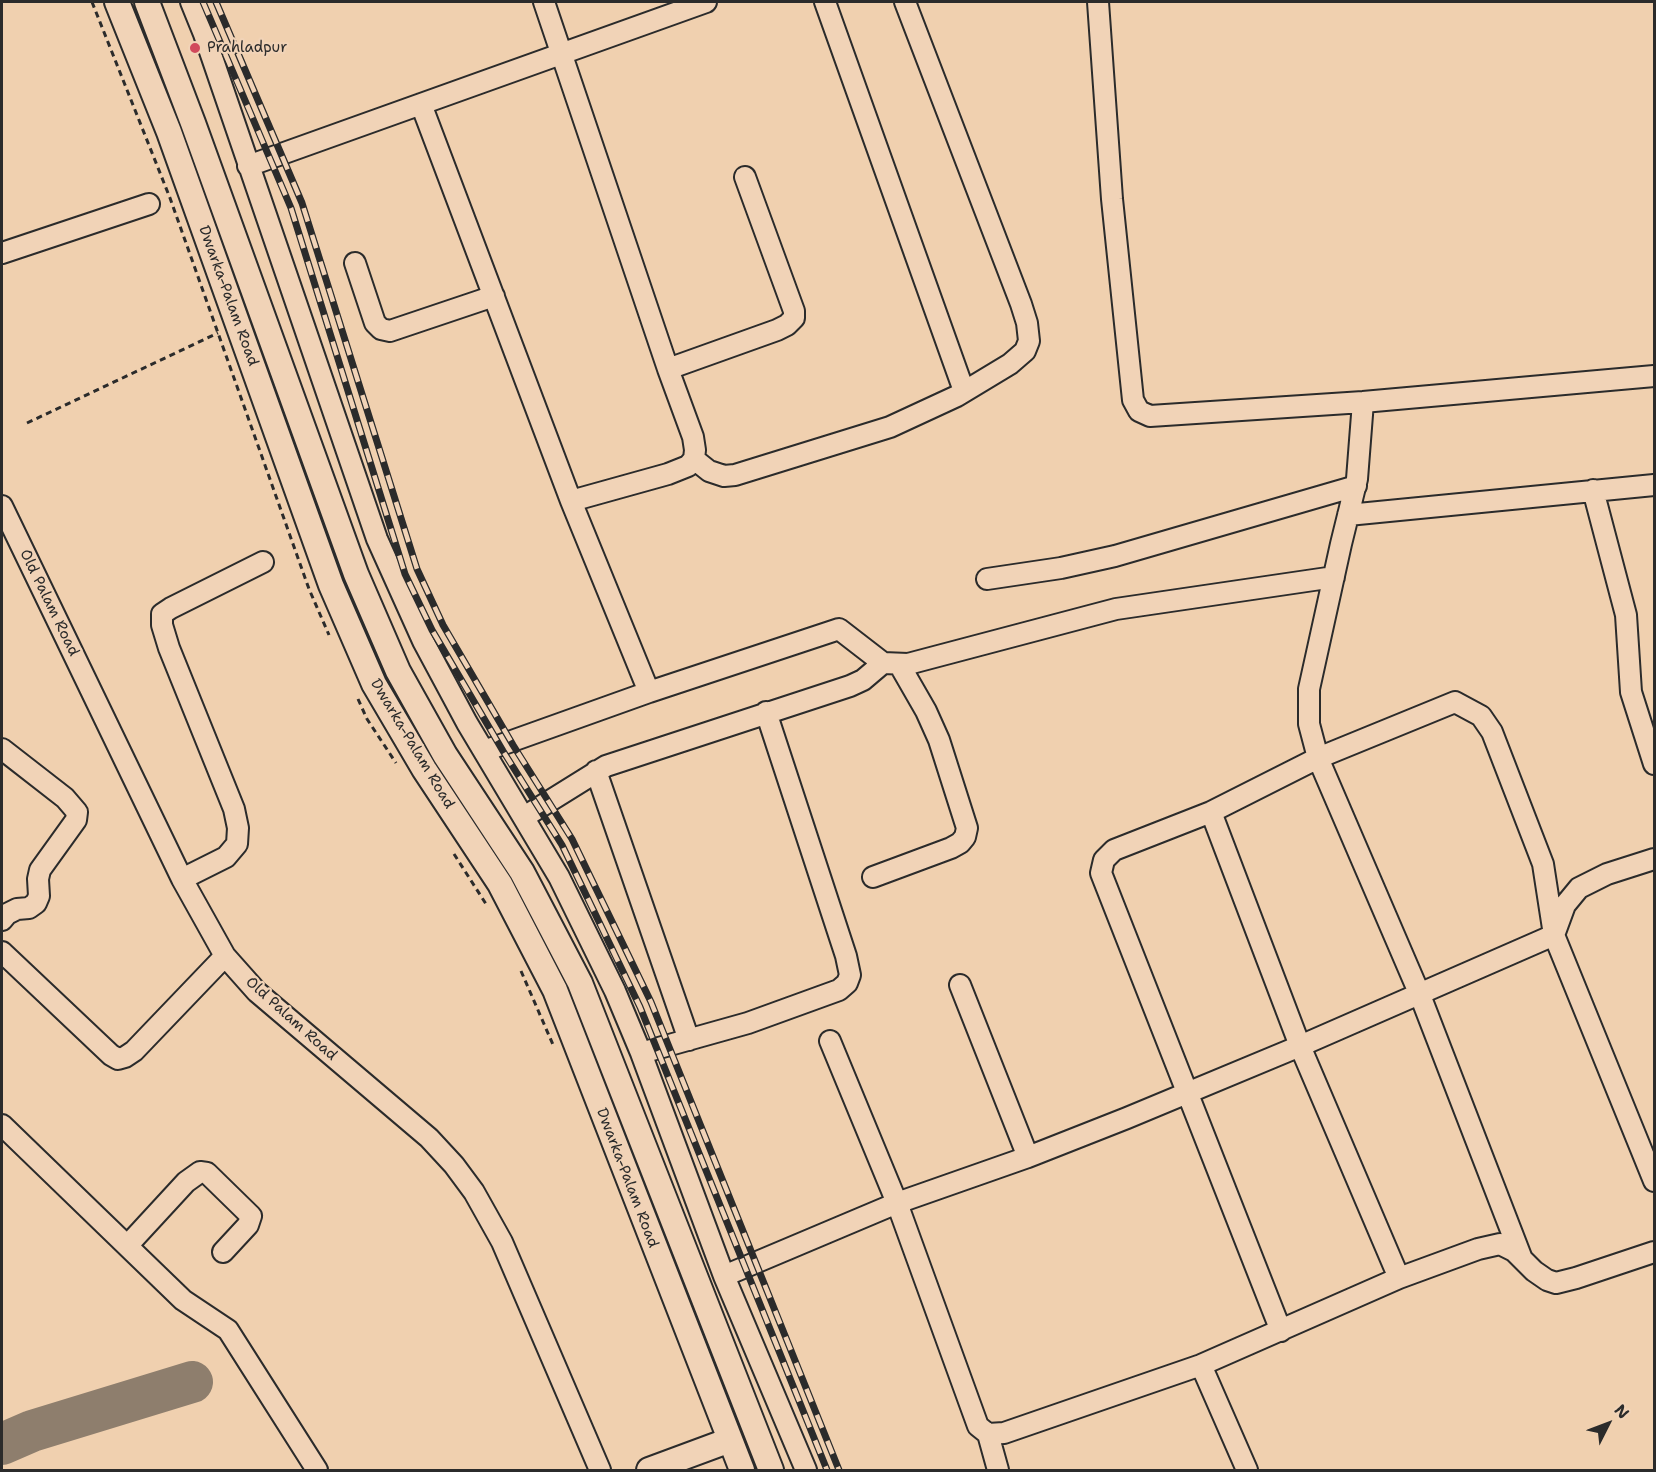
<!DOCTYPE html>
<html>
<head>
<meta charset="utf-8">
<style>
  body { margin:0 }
  #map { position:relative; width:1656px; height:1472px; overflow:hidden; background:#f0d0af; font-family:"Shantell Sans",sans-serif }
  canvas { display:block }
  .frame { position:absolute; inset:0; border:3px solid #2b2b2b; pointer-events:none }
  .north { position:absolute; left:1578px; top:1394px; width:60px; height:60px; -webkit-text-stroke:4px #f1d3b7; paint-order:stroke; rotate:48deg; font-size:16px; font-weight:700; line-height:24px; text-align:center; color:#2b2b2b }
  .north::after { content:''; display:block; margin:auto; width:21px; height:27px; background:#2b2b2b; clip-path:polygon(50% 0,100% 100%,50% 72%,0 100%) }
</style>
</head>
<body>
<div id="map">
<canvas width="1656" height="1472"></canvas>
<div class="frame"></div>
<div class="north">N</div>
</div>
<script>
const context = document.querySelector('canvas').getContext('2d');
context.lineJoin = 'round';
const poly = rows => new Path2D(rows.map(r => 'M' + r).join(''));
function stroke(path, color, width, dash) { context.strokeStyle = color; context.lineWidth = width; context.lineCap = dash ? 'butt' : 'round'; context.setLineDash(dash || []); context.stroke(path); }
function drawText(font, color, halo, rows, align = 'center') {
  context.font = font + ' "Shantell Sans",sans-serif'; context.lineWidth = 4.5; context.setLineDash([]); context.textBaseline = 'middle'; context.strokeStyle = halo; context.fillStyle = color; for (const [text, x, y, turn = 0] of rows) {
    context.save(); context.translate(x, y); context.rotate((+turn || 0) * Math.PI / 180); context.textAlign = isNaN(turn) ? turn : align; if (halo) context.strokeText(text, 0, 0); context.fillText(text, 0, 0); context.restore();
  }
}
const taxiway = poly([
  [2,1444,32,1431,192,1382]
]);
const path = poly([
  [92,2,170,198,309,589,329,635],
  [27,423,218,333],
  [358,699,367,719,396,763],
  [454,854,486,904],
  [521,971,554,1047]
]);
const minor = poly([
  [191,2,204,34,377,539,423,641,467,723,559,877,615,991,641,1053,724,1276,806,1470],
  [544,2,668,369,693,437,695,450,694,459,688,466,668,474,571,501],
  [825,2,964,391],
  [1098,2,1112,199,1133,400,1139,411,1150,416,1363,402,1654,376],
  [421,104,571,501,649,692],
  [248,166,706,2],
  [2,253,149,204],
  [355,263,375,323,381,329,390,331,494,296],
  [668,369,777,330,787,325,794,318,794,311,745,177],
  [1363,402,1357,479,1341,544,1309,689,1309,724,1318,758,1420,995,1522,1259],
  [694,459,709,471,724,476,735,475,890,427,957,396,1010,364,1025,351,1029,341,1027,323,1021,304,905,2],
  [1593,490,1626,615,1631,692,1654,764],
  [2,506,182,879,225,956,257,992,429,1138,454,1165,474,1192,502,1242,600,1470],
  [1348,515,1654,485],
  [987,579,1061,568,1115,556,1356,486],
  [2,749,65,798,77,812,76,820,40,870,38,879,39,896,36,903,29,908,17,909,7,914,2,920],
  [484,751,649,692,839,629,883,663,908,664,1116,609,1334,577],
  [596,771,689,1040],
  [1211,812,1300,1046,1399,1278],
  [524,817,606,766,850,686,863,680,883,663],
  [873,877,951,848,960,843,965,837,967,828,939,740,926,711,899,664],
  [182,879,226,857,237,844,238,828,234,809,169,648,162,625,162,614,171,608,263,562],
  [2,952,111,1055,118,1059,125,1057,134,1051,225,956],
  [960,985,1028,1157],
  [830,1041,897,1203,1028,1157,1127,1118,1300,1046,1554,935,1565,905,1579,888,1607,874,1654,859],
  [641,1053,748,1023,839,990,847,983,850,975,846,956,766,712],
  [2,1125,183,1300,228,1330,317,1470],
  [127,1246,186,1182,200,1172,207,1173,251,1216,248,1225,223,1252],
  [724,1276,897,1203,978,1426,988,1434,1004,1433,1201,1365,1399,1278,1478,1249,1500,1244,1514,1251,1534,1271,1547,1280,1556,1283,1576,1278,1654,1252],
  [1281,1331,1101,873,1104,860,1114,850,1211,812,1318,758,1455,702,1481,716,1492,732,1543,864,1554,935,1654,1181],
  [1201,1365,1247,1470],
  [988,1434,998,1470]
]);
const major = poly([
  [117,2,169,132,331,585,374,684,424,769,500,884,555,990,742,1470],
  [147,2,193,123,356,574,398,671,445,755,522,872,580,983,771,1470],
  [649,1470,730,1440]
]);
const rail = poly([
  [203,2,291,208,405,574,432,630,503,751,562,845,640,1007,827,1470],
  [216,2,302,203,417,569,443,625,513,745,572,839,651,1002,839,1470]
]);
const markers = [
  [195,48,6,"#d1495b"]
];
const poiNames = [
  ["Prahladpur",207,48]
];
const streetNames = [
  ["Dwarka-Palam Road",228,296,70],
  ["Old Palam Road",49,603,64],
  ["Dwarka-Palam Road",412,744,59],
  ["Old Palam Road",291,1019,42],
  ["Dwarka-Palam Road",627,1178,69]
];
stroke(taxiway, '#8e7e6d', 42);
stroke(minor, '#2b2b2b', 24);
stroke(major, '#2b2b2b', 28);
stroke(path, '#2b2b2b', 3, [6, 4.5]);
stroke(minor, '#f1d3b7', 20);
stroke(major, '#f1d3b7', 24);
stroke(rail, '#2b2b2b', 7);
stroke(rail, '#f1d3b7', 4.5, [14]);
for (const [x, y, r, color] of markers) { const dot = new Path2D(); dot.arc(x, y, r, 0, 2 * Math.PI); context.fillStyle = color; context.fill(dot); stroke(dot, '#f1d3b7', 2); }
drawText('15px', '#2b2b2b', '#f1d3b7', poiNames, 'left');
drawText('15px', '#2b2b2b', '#f1d3b7', streetNames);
</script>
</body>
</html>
